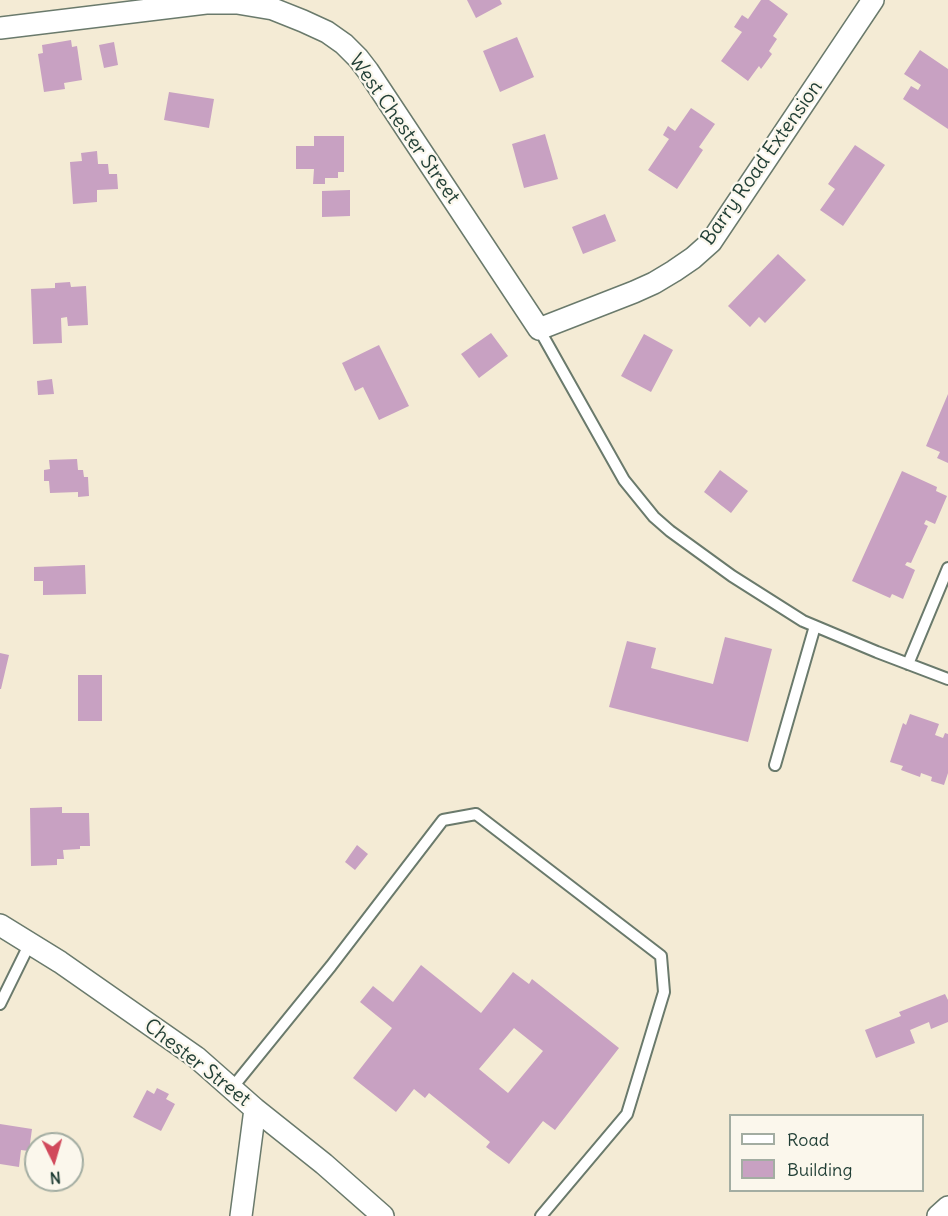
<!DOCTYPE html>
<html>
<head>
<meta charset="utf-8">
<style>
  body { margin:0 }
  #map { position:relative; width:948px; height:1216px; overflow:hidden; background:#f4ebd5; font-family:Delius,sans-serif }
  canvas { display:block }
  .legend { position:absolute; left:729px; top:1114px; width:195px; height:78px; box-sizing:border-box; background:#fbf7ec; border:2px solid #a3ada2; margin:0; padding:8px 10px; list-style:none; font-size:18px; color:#1f3d34 }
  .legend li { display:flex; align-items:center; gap:12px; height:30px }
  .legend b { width:30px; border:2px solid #a3ada2 }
  .north { position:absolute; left:24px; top:1132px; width:60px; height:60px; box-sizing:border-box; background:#fbf7ec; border:2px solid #a3ada2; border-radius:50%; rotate:175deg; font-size:16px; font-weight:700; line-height:24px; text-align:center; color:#1f3d34 }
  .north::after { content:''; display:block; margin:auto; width:21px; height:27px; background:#d1495b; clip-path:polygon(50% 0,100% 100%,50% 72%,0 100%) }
</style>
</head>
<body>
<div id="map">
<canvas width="948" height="1216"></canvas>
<ul class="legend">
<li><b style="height:8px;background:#fff"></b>Road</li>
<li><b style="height:16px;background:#c8a1c2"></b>Building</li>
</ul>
<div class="north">N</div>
</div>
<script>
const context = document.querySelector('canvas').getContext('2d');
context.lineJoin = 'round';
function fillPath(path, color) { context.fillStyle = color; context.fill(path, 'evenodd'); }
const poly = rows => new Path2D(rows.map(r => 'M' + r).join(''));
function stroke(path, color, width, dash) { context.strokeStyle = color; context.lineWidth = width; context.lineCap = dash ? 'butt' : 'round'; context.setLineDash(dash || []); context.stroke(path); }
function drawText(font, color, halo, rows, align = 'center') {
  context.font = font + ' Delius,sans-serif'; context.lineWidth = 4.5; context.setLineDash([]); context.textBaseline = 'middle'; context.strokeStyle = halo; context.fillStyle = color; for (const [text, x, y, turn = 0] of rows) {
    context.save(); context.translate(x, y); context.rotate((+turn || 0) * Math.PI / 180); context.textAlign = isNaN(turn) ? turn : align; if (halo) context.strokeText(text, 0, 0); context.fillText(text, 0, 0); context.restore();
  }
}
const building = poly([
  [467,0,500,0,502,4,476,18],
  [761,0,769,0,788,14,773,36,777,39,769,51,772,54,761,69,759,66,748,81,721,61,742,32,734,27,742,15,748,19],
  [517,37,534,77,500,92,483,51],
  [71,40,72,47,77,46,82,80,64,83,65,89,44,92,38,54,43,53,42,45],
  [114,42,118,65,104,68,99,45],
  [920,50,948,69,948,129,903,99,911,86,918,90,921,85,904,74],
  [169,92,214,99,209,128,164,120],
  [691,108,715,124,699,147,703,150,677,189,648,170,669,139,663,135,668,126,675,131],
  [545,134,558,179,524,188,512,144],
  [314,136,344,136,344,172,338,172,338,178,325,178,325,184,313,184,314,169,296,169,296,146,314,146],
  [855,145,885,165,843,226,820,210,835,189,828,184],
  [97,151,98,164,108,164,109,174,117,174,118,189,97,190,97,202,73,204,70,162,82,161,81,153],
  [350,190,350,216,322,217,322,191],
  [605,214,616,241,583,254,572,227],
  [778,254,806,280,765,323,759,317,750,327,728,306],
  [70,282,71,287,86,286,88,325,68,326,67,317,61,318,62,343,33,344,31,289,55,288,55,283],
  [491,333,508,356,479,378,461,354],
  [644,334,673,350,651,392,621,376],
  [379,345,409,406,379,420,363,387,355,391,342,363],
  [52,379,54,394,38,395,37,381],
  [948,394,948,463,937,458,940,452,926,446],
  [77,459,78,470,83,470,84,477,88,477,89,496,78,497,78,492,50,493,49,481,44,481,44,470,50,469,49,460],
  [720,470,748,491,731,513,704,492],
  [902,471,937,487,936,491,947,496,935,524,926,520,924,524,928,526,911,563,907,562,905,565,915,570,903,599,892,594,890,598,852,581],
  [85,565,86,594,43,595,43,581,34,581,34,567],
  [725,637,772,649,748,742,609,707,627,641,656,648,651,668,713,684],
  [0,653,9,655,1,689,0,689],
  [78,675,102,675,102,721,78,721],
  [910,714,939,724,935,735,943,738,945,733,948,734,948,773,944,785,931,781,932,777,921,773,920,777,901,770,903,766,890,762,903,723,906,725],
  [62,807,62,813,89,813,90,846,80,846,80,849,63,850,64,859,57,859,57,865,31,866,30,808],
  [357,845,368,854,355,870,345,862],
  [421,965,481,1013,513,972,529,984,532,979,619,1048,555,1130,543,1121,509,1164,486,1147,490,1142,429,1093,425,1098,414,1089,396,1112,353,1078,392,1028,360,1002,373,986,393,1002],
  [514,1028,543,1051,508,1093,479,1069],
  [945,994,948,1000,948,1022,931,1029,929,1022,910,1030,915,1043,876,1058,865,1030,901,1016,899,1012],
  [157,1088,169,1094,166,1099,175,1104,161,1131,133,1117,147,1090,154,1094],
  [0,1124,32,1129,29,1151,21,1150,19,1167,0,1164]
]);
const lane = poly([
  [539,329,624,480,654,517,670,531,732,576,803,621,877,652,948,679],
  [908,664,948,568],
  [775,765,815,626],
  [0,1004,30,943],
  [232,1088,331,966,443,820,476,814,661,956,664,992,627,1114,541,1216]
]);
const street = poly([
  [0,28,206,3,237,3,273,9,303,21,327,32,344,44,358,58,368,71,539,329,634,292,654,283,674,271,693,258,711,242,873,0],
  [0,925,60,962,196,1057,255,1109,324,1164,383,1216],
  [241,1216,255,1109],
  [938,1216,948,1207]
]);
const streetNames = [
  ["West Chester Street",404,129,55],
  ["Barry Road Extension",762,163,-55],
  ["Chester Street",197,1063,38]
];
fillPath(building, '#c8a1c2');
stroke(lane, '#6a7a6c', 14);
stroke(street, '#6a7a6c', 24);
stroke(lane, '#fff', 10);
stroke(street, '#fff', 21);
drawText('20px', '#1f3d34', '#fbf7ec', streetNames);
</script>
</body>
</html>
